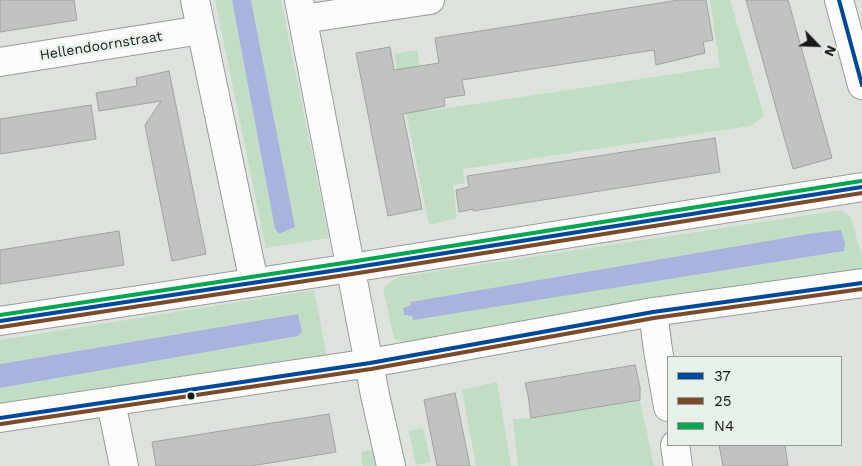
<!DOCTYPE html>
<html>
<head>
<meta charset="utf-8">
<style>
  body { margin:0 }
  #map { position:relative; width:862px; height:466px; overflow:hidden; background:#dde2dd; font-family:"Work Sans",sans-serif }
  canvas { display:block }
  .legend { position:absolute; left:667px; top:356px; width:175px; height:90px; box-sizing:border-box; background:#e8f1e9; border:1px solid #949b95; margin:0; padding:6px 9px; list-style:none; font-size:15px; color:#171a17 }
  .legend li { display:flex; align-items:center; gap:10px; height:25px }
  .legend b { width:25px; border:1px solid #949b95 }
  .north { position:absolute; left:792px; top:20px; width:50px; height:50px; -webkit-text-stroke:4px #e8f1e9; paint-order:stroke; rotate:114deg; font-size:14px; font-weight:700; line-height:20px; text-align:center; color:#171a17 }
  .north::after { content:''; display:block; margin:auto; width:18px; height:22px; background:#171a17; clip-path:polygon(50% 0,100% 100%,50% 72%,0 100%) }
</style>
</head>
<body>
<div id="map">
<canvas width="862" height="466"></canvas>
<ul class="legend">
<li><b style="height:6px;background:#004899"></b>37</li>
<li><b style="height:6px;background:#7a4b2a"></b>25</li>
<li><b style="height:6px;background:#00a651"></b>N4</li>
</ul>
<div class="north">N</div>
</div>
<script>
const context = document.querySelector('canvas').getContext('2d');
context.lineJoin = 'round';
function fillPath(path, color) { context.fillStyle = color; context.fill(path, 'evenodd'); }
const poly = rows => new Path2D(rows.map(r => 'M' + r).join(''));
function stroke(path, color, width, dash) { context.strokeStyle = color; context.lineWidth = width; context.lineCap = dash ? 'butt' : 'round'; context.setLineDash(dash || []); context.stroke(path); }
function drawText(font, color, halo, rows, align = 'center') {
  context.font = font + ' "Work Sans",sans-serif'; context.lineWidth = 4.5; context.setLineDash([]); context.textBaseline = 'middle'; context.strokeStyle = halo; context.fillStyle = color; for (const [text, x, y, turn = 0] of rows) {
    context.save(); context.translate(x, y); context.rotate((+turn || 0) * Math.PI / 180); context.textAlign = isNaN(turn) ? turn : align; if (halo) context.strokeText(text, 0, 0); context.fillText(text, 0, 0); context.restore();
  }
}
const green = poly([
  [215,0,232,0,275,229,279,234,295,227,251,0,281,0,329,238,266,248],
  [710,0,730,0,764,116,750,126,463,169,465,183,453,185,457,218,429,225,394,54,417,50,428,111,720,67],
  [842,210,851,218,862,257,862,266,858,271,411,344,394,339,383,288,398,277],
  [841,231,844,251,413,319,412,316,404,315,403,308,411,305,410,302,814,233],
  [314,290,327,357,0,408,0,388,298,336,298,314,0,364,0,340],
  [497,382,511,466,476,466,462,390],
  [640,400,654,466,518,466,513,419,530,418],
  [423,428,431,462,416,465,409,431],
  [375,449,378,466,363,466,361,452]
]);
const water = poly([
  [232,0,251,0,295,227,279,234,275,229],
  [841,230,845,243,844,251,413,320,412,316,404,315,403,308,411,305,410,302,814,233],
  [298,314,302,332,298,336,0,388,0,364]
]);
const building = poly([
  [0,0,74,0,77,20,0,32,0,0],
  [679,0,706,0,713,40,703,42,705,53,656,65,654,50,462,80,465,95,444,98,445,106,403,114,422,209,388,216,356,53,390,47,394,70,439,63,435,38,679,0],
  [746,0,788,0,832,158,793,169,746,0],
  [169,71,206,254,172,261,145,125,161,101,99,111,96,93,137,86,136,78,169,71],
  [91,105,96,139,0,154,0,119,91,105],
  [715,138,720,172,473,211,473,209,459,212,456,190,469,187,467,176,715,138],
  [119,231,124,265,0,284,0,250,119,231],
  [635,365,640,387,640,400,531,418,528,395,525,383,635,365],
  [455,393,470,466,437,466,424,400,455,393],
  [329,414,336,452,251,466,156,466,152,442,329,414],
  [719,445,785,445,788,466,723,466,719,445]
]);
const minor = poly([
  [195,0,254,282],
  [299,0,375,395,391,466],
  [303,19,430,0],
  [0,62,201,30],
  [653,312,658,350,668,407],
  [0,321,351,268,862,187],
  [111,402,124,466],
  [0,418,370,363,653,312,862,283],
  [675,445,678,466]
]);
const secondary = poly([
  [839,0,862,85]
]);
const bus1 = poly([
  [839,0,862,85],
  [0,321,351,268,862,187],
  [0,418,370,363,653,312,862,283]
]);
const bus2 = poly([
  [1,327,352,274,862,193],
  [1,424,371,369,654,318,862,289]
]);
const bus3 = poly([
  [0,315,350,262,861,181]
]);
const markers = [
  [191,396,4.5,"#171a17"]
];
const streetNames = [
  ["Hellendoornstraat",101,46,-9]
];
fillPath(green, '#c1dec4');
fillPath(water, '#a8b4dd');
fillPath(building, '#c0c3c0');
stroke(building, '#a0a3a0', 1);
stroke(minor, '#989c98', 30);
stroke(secondary, '#989c98', 30);
stroke(minor, '#fafbfa', 28);
stroke(secondary, '#fafbfa', 28);
stroke(bus1, '#004899', 4);
stroke(bus2, '#7a4b2a', 4);
stroke(bus3, '#00a651', 4);
for (const [x, y, r, color] of markers) { const dot = new Path2D(); dot.arc(x, y, r, 0, 2 * Math.PI); context.fillStyle = color; context.fill(dot); stroke(dot, '#e8f1e9', 2); }
drawText('14px', '#171a17', '#e8f1e9', streetNames);
</script>
</body>
</html>
